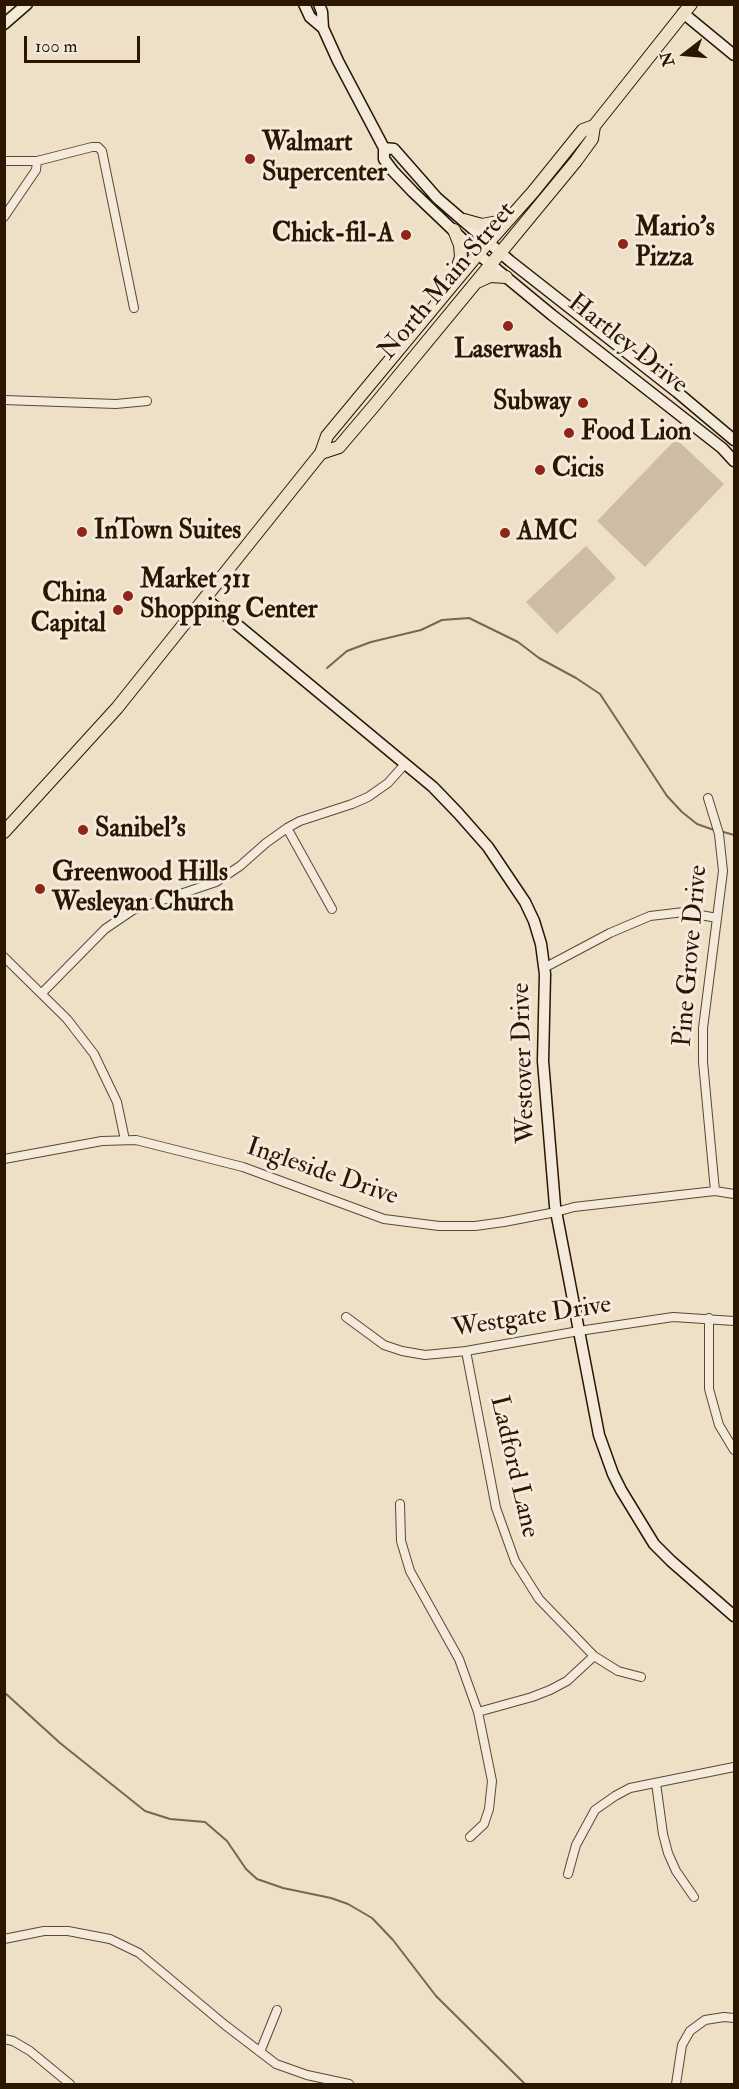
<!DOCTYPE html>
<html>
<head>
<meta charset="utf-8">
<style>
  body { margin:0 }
  #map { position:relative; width:739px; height:2089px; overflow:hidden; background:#eedfc7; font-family:"IM FELL Double Pica",serif }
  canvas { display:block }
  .frame { position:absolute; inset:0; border:6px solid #2a1601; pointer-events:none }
  .north { position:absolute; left:655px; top:24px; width:60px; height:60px; -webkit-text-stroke:4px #f4eadb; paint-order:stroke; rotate:254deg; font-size:16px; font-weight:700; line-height:24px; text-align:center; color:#2a1601 }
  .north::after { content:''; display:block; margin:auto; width:21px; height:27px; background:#2a1601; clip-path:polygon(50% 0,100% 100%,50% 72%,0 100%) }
  .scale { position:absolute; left:24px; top:36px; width:116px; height:27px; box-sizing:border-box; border:3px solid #2a1601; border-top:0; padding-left:8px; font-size:18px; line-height:21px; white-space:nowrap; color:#2a1601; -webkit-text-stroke:4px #f4eadb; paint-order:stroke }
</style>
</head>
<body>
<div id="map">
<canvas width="739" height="2089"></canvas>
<div class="frame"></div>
<div class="north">N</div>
<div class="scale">100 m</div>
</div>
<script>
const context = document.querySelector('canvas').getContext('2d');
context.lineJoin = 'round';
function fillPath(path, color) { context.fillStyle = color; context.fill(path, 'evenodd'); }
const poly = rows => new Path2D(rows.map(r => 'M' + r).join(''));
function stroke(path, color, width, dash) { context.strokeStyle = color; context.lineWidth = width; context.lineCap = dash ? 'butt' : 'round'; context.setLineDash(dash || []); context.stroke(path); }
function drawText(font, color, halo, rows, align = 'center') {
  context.font = font + ' "IM FELL Double Pica",serif'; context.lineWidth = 6; context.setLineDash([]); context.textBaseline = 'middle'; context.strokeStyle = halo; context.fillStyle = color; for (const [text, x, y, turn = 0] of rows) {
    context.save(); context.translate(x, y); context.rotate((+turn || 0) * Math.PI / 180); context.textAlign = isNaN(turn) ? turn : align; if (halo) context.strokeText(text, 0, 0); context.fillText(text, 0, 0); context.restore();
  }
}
const green = poly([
  [676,439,724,484,645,567,597,521],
  [586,546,616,578,557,634,526,602]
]);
const stream = poly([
  [327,668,347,651,371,642,421,630,442,620,469,618,518,642,539,658,576,678,600,694,667,796,682,812,697,824,714,830],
  [720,831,734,835],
  [4,1692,60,1743,145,1811,170,1819,205,1822,227,1841,246,1869,257,1879,283,1888,331,1898,348,1904,372,1918,393,1940,436,1996,525,2084]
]);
const street = poly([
  [4,161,37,161,92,147,98,147,102,151,134,308],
  [4,217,36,170,37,161],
  [4,400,116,404,147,401],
  [708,798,719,834,723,871,703,1028,703,1062,715,1191],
  [287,828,332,909],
  [4,957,67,1019,94,1054,117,1102,125,1140],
  [544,968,610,933,650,916,684,912,717,918],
  [42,993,105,929,133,910,216,882,240,866,266,843,287,828,300,821,352,804,368,797,388,783,405,764],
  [4,1159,102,1141,136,1140,243,1167,384,1219,439,1226,475,1226,504,1222,556,1212,574,1207,715,1191,734,1194],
  [346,1317,384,1345,402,1351,425,1355,466,1351,579,1331,673,1317,734,1321],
  [709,1318,709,1389,719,1425,734,1450],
  [466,1351,496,1508,515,1561,539,1599,594,1656,618,1671,641,1677],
  [400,1504,401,1541,410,1571,459,1659,478,1712,492,1781,489,1809,484,1824,470,1837],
  [478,1712,532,1697,550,1690,567,1681,594,1656],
  [656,1783,663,1834,668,1853,676,1871,694,1897],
  [568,1874,576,1845,595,1810,615,1796,630,1788,734,1767],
  [4,1939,44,1931,68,1931,110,1939,139,1953,225,2025,276,2064,307,2075,349,2084],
  [4,2039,13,2041,30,2051,70,2084],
  [260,2052,277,2010],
  [676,2084,682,2045,690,2031,705,2020,724,2017,734,2018]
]);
const secondary = poly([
  [304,4,310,17,323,28],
  [319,4,322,12,323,28,338,61,384,148,384,159,393,171,413,192,478,254,552,315,722,448,734,461],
  [683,13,734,55],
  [4,24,27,4],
  [384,148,394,149,437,198,510,261,677,392,734,440],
  [205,598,433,787,458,813,488,847,525,902,534,921,541,944,545,974,543,1061,555,1206,599,1435,613,1474,621,1490,654,1544,671,1561,734,1616]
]);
const primary = poly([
  [464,220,482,225,508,220],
  [454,230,460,245,461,257,454,278],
  [477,282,490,276,506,277],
  [321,453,339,447,373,407,576,161,592,139,594,126],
  [4,832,117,708,321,453,327,436,478,254,533,192,583,130,594,126,610,106,691,4]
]);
const markers = [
  [250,159,6,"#8f2418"],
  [406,235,6,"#8f2418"],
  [623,244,6,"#8f2418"],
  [508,326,6,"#8f2418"],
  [583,403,6,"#8f2418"],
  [569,433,6,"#8f2418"],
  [540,470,6,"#8f2418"],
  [82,532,6,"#8f2418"],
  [505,533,6,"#8f2418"],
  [128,596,6,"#8f2418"],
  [118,610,6,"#8f2418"],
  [83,830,6,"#8f2418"],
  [40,889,6,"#8f2418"]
];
const poiNames = [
  ["Walmart",262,144],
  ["Supercenter",262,174],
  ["Mario's",635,229],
  ["Pizza",635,259],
  ["Chick-fil-A",394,235,"right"],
  ["Laserwash",508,351,"center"],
  ["Subway",571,403,"right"],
  ["Food Lion",581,433],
  ["Cicis",552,470],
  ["InTown Suites",94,532],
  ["AMC",517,533],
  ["Market 311",140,581],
  ["Shopping Center",140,611],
  ["China",106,595,"right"],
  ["Capital",106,625,"right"],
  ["Sanibel's",95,830],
  ["Greenwood Hills",52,874],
  ["Wesleyan Church",52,904]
];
const streetNames = [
  ["North Main Street",448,282,-50],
  ["Hartley Drive",627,345,38],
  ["Pine Grove Drive",692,956,-85],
  ["Westover Drive",525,1063,-92],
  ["Ingleside Drive",322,1173,19],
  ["Westgate Drive",532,1318,-9],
  ["Ladford Lane",513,1467,77]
];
fillPath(green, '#cdbda5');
stroke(stream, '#776650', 2);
stroke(street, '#5b4832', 10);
stroke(secondary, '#2a1601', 13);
stroke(primary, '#2a1601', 14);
stroke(street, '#f4eadb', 8);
stroke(secondary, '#f4eadb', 10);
stroke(primary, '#eedfc7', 12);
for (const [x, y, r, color] of markers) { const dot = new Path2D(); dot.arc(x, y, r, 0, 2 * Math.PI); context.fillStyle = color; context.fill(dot); stroke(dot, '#f4eadb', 2); }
drawText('bold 26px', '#2a1601', '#f4eadb', poiNames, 'left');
drawText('26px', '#2a1601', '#f4eadb', streetNames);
</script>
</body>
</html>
